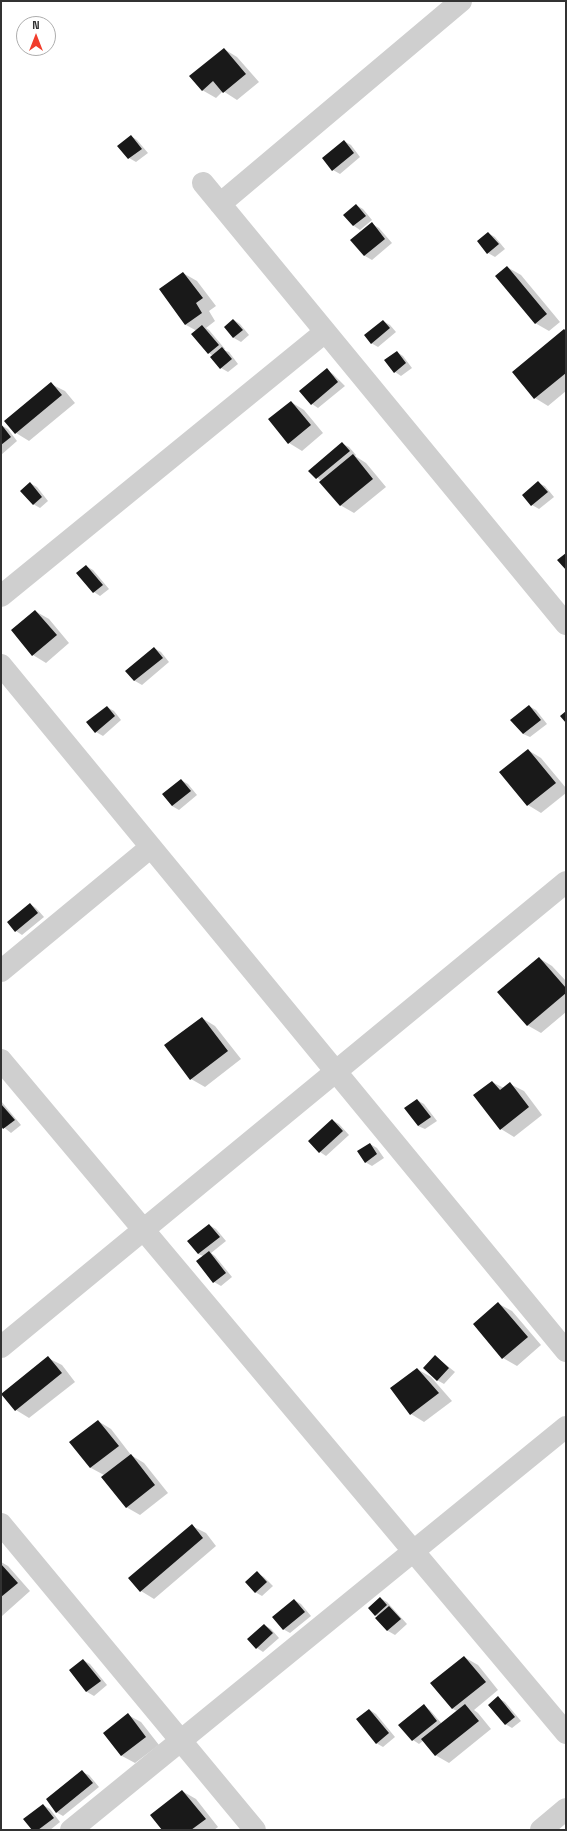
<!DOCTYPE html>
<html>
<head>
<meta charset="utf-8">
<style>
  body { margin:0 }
  #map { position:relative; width:567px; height:1831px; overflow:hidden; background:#fff; font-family:"Space Grotesk",sans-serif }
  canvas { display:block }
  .frame { position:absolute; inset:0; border:2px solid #323232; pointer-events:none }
  .north { position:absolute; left:16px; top:16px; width:40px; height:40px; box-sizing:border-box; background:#fff; border:1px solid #adadad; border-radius:50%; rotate:0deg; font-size:11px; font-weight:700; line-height:16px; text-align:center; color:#323232 }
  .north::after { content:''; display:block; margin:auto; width:14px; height:18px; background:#f13d2c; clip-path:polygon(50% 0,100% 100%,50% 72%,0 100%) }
</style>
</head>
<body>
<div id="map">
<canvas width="567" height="1831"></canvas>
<div class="frame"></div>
<div class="north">N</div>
</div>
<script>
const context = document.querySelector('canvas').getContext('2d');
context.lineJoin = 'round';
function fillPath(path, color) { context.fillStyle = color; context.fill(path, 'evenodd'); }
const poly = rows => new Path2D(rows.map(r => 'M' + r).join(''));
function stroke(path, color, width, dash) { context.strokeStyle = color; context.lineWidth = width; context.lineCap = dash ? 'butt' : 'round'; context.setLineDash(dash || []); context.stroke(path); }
const shadow = poly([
  [224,49,237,57,259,82,237,100,223,91,216,98,202,90],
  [131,136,137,140,148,153,136,162,129,158,118,146],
  [344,141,351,145,360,157,340,174,333,170],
  [356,205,363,209,372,220,360,230,354,226,345,215],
  [372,224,379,228,392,243,372,260,365,256,352,240],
  [488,233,495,237,505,249,495,257,488,253],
  [507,267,521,275,560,322,549,331,535,323],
  [183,273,197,281,216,306,209,311,215,321,206,328,209,330,225,349,224,350,229,352,238,364,228,372,221,368,213,356,209,353,197,331,186,325,160,289],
  [234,320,240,324,249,335,241,342,234,338,225,327],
  [383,321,390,325,396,332,378,347,371,343],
  [566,331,566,391,548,406,535,398],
  [397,352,403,356,412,368,401,376,395,372],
  [327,370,333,374,345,386,318,408,312,404],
  [51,384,65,391,75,403,29,441,16,433],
  [291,402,304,410,323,433,302,451,289,443],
  [1,425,8,429,17,441,1,455],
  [343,444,349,447,356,455,355,456,366,463,386,487,354,513,340,505,321,481,310,471],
  [30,483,37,487,48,501,40,508,33,504],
  [538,483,545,486,554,497,539,509,532,505],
  [86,566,93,570,109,589,100,596,94,592],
  [35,611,49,619,69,643,46,663,33,655],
  [154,648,161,652,169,662,142,685,135,681,126,671],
  [529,706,536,710,547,724,530,737,523,734],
  [107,707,114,711,121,720,103,736,96,732],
  [528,750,541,758,566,788,566,793,541,813,528,805],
  [181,780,188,784,197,795,179,810,172,806,163,794],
  [30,904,36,908,44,917,22,935,16,931],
  [539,958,552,966,566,981,566,1012,541,1033,527,1025],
  [202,1018,215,1026,241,1059,205,1087,191,1079],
  [492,1082,504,1088,510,1084,524,1091,542,1115,514,1137,501,1129],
  [417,1100,424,1104,437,1121,425,1129,418,1126],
  [1,1101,21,1125,11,1133,1,1125],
  [332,1120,339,1124,349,1135,326,1156,320,1152],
  [370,1144,377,1148,384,1158,372,1166,365,1162],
  [209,1225,216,1229,226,1241,211,1253,215,1256,232,1277,221,1286,214,1282,197,1261,203,1256,198,1254],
  [499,1304,512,1311,541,1345,517,1366,503,1358],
  [435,1356,455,1372,444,1384,437,1380],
  [48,1358,62,1365,75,1382,29,1418,16,1410],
  [417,1369,431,1377,452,1401,424,1422,411,1414,391,1388],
  [98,1421,111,1429,131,1455,144,1463,168,1493,140,1515,126,1507,104,1475,91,1468,71,1443],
  [192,1526,206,1533,216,1546,154,1599,141,1591],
  [1,1562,8,1566,30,1591,2,1616],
  [257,1573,264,1577,273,1586,262,1596,255,1592],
  [380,1598,387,1602,407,1624,395,1635,388,1631,377,1618,378,1617,376,1615],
  [294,1600,301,1604,311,1616,290,1633,283,1629],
  [264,1625,271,1629,279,1638,263,1652,257,1648],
  [464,1657,478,1665,498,1690,474,1710,478,1713,491,1729,449,1763,435,1755,424,1740,419,1744,413,1740,400,1725,424,1706,430,1710,442,1724,457,1711,453,1709,432,1683],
  [83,1660,90,1664,107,1685,94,1696,87,1692,70,1671],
  [498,1698,505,1702,521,1721,512,1728,505,1724],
  [370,1710,376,1714,395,1737,383,1747,376,1743],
  [128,1715,141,1722,159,1745,135,1763,122,1756,104,1733],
  [82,1772,89,1775,99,1787,63,1816,56,1812],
  [182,1791,196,1799,218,1827,214,1830,163,1830],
  [43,1805,50,1809,60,1822,50,1830,33,1830]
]);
const building = poly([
  [224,48,246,74,223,93,213,81,202,91,189,76],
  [131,135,142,149,128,159,117,146],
  [344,140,354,153,332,171,322,158],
  [356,204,366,216,353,226,343,215],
  [372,222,385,239,364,256,350,240],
  [488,232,499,244,487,254,477,241],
  [507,266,547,314,535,324,495,276],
  [183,272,203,298,196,303,202,313,185,325,159,289],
  [233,319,243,330,233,338,224,327],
  [383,320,390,328,371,344,364,335],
  [202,325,219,345,208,354,191,334],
  [564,329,566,331,566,373,534,399,512,372],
  [222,347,232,359,220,369,210,357],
  [397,351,406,363,394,373,384,360],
  [327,368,338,382,311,405,299,391],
  [51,382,62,395,15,434,4,421],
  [291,401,311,425,288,444,268,419],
  [1,424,11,437,1,445],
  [342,442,350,451,316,479,308,471],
  [353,454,373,479,340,506,319,482],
  [538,481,548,492,531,506,522,495],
  [30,482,42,497,33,505,20,491],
  [566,553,566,570,557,560],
  [86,565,103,585,93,593,76,573],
  [35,610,57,635,32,656,11,630],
  [154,647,163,658,134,681,125,671],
  [529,705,541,720,523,734,510,720],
  [107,706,115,716,95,733,86,722],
  [566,711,566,723,560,716],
  [528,749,556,783,527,806,499,772],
  [181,779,191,791,172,806,162,794],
  [30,903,38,913,15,932,7,922],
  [539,957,566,988,566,993,527,1026,497,992],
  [202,1017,228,1051,190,1080,164,1045],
  [492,1081,500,1090,510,1082,529,1107,500,1130,473,1095],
  [417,1099,431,1117,418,1126,404,1108],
  [1,1104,15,1120,3,1129,1,1126],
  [332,1119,343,1131,319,1153,308,1141],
  [370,1143,377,1154,365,1163,357,1151],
  [209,1224,220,1237,198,1254,187,1241],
  [209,1251,226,1273,213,1283,196,1261],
  [498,1302,528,1337,502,1359,473,1324],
  [435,1355,449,1368,437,1381,423,1368],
  [48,1356,62,1373,15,1411,1,1394],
  [417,1368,439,1393,410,1415,390,1388],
  [98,1420,119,1446,90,1468,69,1442],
  [131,1454,155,1485,126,1508,101,1477],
  [192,1524,203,1538,140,1592,128,1578],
  [1,1564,18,1583,1,1597],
  [257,1571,267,1582,255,1593,245,1582],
  [380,1597,387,1605,375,1616,368,1608],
  [294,1599,305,1612,283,1630,272,1617],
  [389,1606,401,1619,387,1631,375,1618],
  [264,1624,273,1633,256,1649,247,1639],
  [464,1656,486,1682,452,1709,430,1683],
  [83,1659,101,1681,86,1692,69,1670],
  [498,1696,515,1717,505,1725,488,1705],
  [424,1704,437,1721,412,1741,398,1725],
  [465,1704,479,1721,435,1756,421,1739],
  [369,1709,389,1733,376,1744,356,1719],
  [128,1713,146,1737,121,1756,103,1733],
  [82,1770,93,1783,56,1813,46,1799],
  [182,1790,206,1819,191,1830,162,1830,150,1815],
  [43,1804,54,1818,38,1830,32,1830,23,1819]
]);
const street = poly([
  [203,183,566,624],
  [220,204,461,1],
  [1,596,325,332],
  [1,665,566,1351],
  [1,971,151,847],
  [1,1060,566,1733],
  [1,1347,566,882],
  [1,1524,255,1830],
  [71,1830,566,1427],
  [541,1830,566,1809]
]);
fillPath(shadow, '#0003');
fillPath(building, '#191919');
stroke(street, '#cfcfcf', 22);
</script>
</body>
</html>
